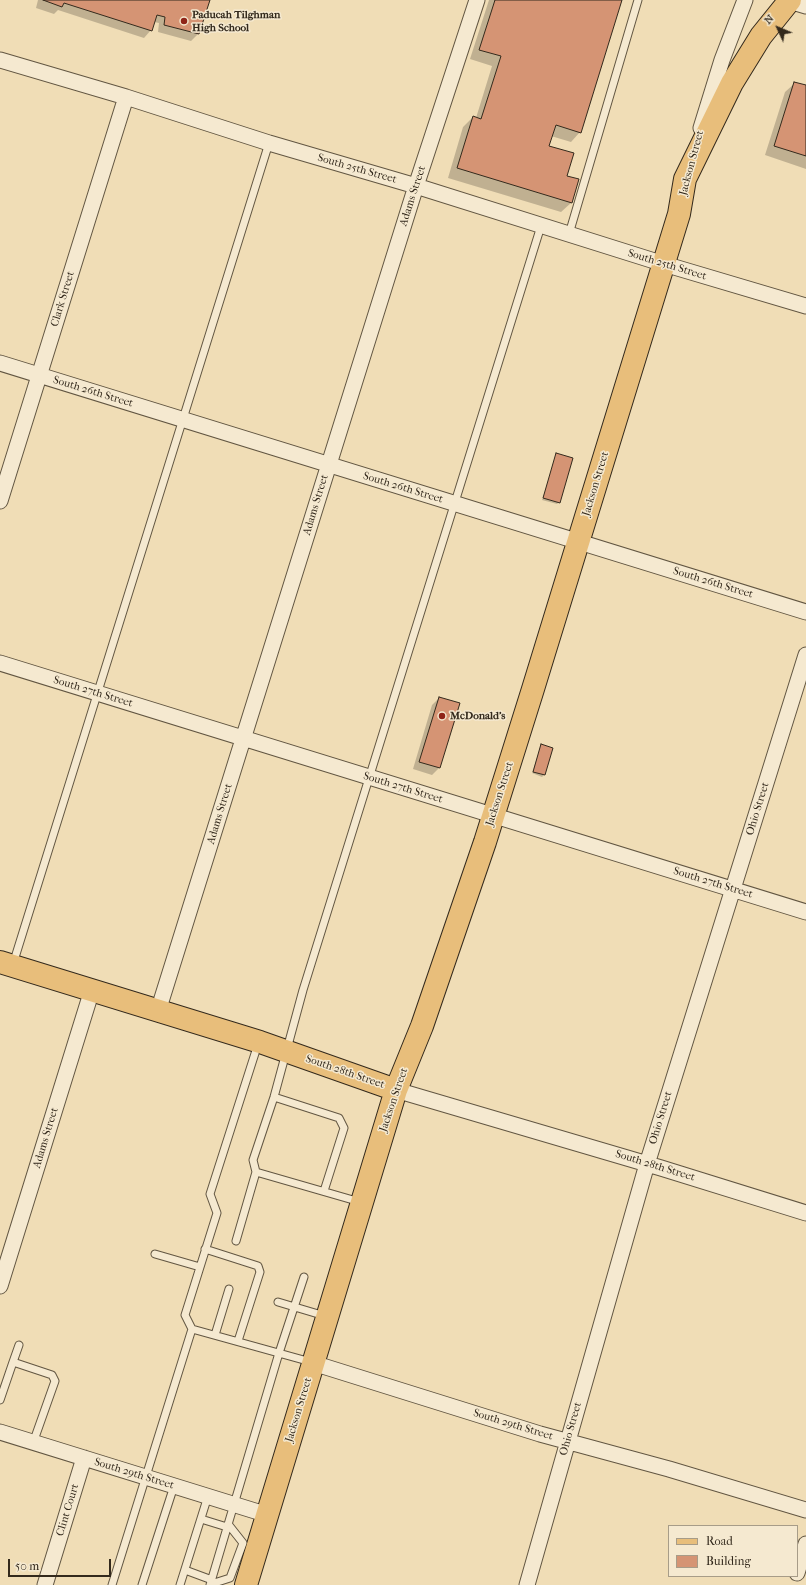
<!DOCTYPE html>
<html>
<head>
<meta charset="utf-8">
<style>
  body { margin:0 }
  #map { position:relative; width:806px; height:1585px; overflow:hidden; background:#f0ddb6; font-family:"IM FELL French Canon",serif }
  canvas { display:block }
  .legend { position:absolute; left:668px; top:1525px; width:130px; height:52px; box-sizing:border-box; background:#f5e9d0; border:1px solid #a79c88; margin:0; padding:5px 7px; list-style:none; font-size:12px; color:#33291c }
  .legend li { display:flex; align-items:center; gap:8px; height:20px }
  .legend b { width:20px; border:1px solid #a79c88 }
  .north { position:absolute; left:758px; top:8px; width:40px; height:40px; -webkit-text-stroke:3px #f5e9d0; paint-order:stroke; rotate:314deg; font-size:11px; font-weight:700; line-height:16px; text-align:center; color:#33291c }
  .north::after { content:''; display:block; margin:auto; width:14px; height:18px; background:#33291c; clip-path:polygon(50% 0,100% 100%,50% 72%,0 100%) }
  .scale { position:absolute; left:8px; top:1559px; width:103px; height:18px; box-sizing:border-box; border:2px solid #33291c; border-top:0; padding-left:5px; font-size:12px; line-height:14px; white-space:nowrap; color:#33291c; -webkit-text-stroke:3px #f5e9d0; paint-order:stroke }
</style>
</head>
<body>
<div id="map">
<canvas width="806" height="1585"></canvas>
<ul class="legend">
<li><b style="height:5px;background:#e8be7b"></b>Road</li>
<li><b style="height:11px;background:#d59474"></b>Building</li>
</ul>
<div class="north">N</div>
<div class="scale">50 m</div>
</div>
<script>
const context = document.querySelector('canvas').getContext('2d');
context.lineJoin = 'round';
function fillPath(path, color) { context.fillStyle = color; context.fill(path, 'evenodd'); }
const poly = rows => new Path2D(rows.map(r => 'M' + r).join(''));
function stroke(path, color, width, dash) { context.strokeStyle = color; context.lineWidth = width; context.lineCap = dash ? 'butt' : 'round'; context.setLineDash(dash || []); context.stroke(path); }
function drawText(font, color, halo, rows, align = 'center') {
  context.font = font + ' "IM FELL French Canon",serif'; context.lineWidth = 3; context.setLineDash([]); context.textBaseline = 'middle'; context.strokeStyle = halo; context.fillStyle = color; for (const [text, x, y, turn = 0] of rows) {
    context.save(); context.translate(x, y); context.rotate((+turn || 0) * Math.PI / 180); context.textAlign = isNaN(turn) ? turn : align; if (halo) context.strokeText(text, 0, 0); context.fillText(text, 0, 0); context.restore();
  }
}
const shadow = poly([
  [38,0,209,0,198,34,191,41,158,32,159,23,154,22,151,30,144,38,58,10,54,14,36,8],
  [489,0,621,0,580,132,571,142,551,136,548,146,566,176,578,180,571,203,561,212,448,178,463,127,473,117,476,118,492,66,470,59],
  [795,83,806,86,806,169,765,155,785,92],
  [557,455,559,502,557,504,542,500],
  [439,698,458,703,439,768,432,775,413,769,432,705],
  [541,745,544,775,542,777,532,773]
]);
const building = poly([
  [43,0,210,0,199,34,164,25,165,17,157,15,152,31,64,3,62,7,43,0],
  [495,0,622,0,581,133,556,125,549,146,574,153,567,176,579,179,572,203,457,168,473,116,481,119,501,56,479,50,495,0],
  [794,82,806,85,806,156,774,146,794,82],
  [556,453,573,458,560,503,543,498,556,453],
  [439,697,460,703,440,768,419,762,439,697],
  [541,744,553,748,545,775,533,772,541,744]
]);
const lane = poly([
  [569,234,638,0],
  [13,964,269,143],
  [274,1097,339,1118,344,1128,324,1191],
  [256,1172,360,1202],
  [236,1241,256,1172,253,1160,274,1097,303,990,541,226],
  [205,1249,258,1266,260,1272,238,1341],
  [155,1254,200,1267],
  [278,1302,325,1316],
  [192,1329,185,1315,217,1213,210,1194,258,1044],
  [215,1335,229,1289],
  [13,1362,19,1345],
  [0,1400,13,1362,52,1375,55,1381,33,1443],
  [201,1519,227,1527],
  [185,1570,212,1580],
  [211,1584,230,1578,243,1543,228,1524],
  [112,1585,192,1329,311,1362],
  [142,1585,174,1486],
  [180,1585,208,1496],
  [210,1585,279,1353,304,1277]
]);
const street = poly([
  [786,0,806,6],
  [0,60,126,97,269,143,416,186,664,264,806,306],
  [701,128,722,60,745,0],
  [0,363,806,612],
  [0,501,126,97],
  [0,663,806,912],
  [158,1011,416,186,477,0],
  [396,1090,661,1168,806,1213],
  [0,1286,92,990],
  [313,1363,540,1434,669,1469,806,1510],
  [0,1432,268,1515],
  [797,1573,806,1544],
  [45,1585,84,1458],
  [527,1585,647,1164,806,655]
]);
const primary = poly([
  [0,962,260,1042,396,1090],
  [246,1585,396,1090,422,1026,485,842,533,689,679,214,685,179,732,83,761,36,790,0]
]);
const markers = [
  [184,21,4,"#8f2418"],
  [442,716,4,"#8f2418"]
];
const poiNames = [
  ["Paducah Tilghman",192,15],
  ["High School",192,28],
  ["McDonald's",450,716]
];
const streetNames = [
  ["Jackson Street",692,163,-75],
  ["South 25th Street",357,169,16],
  ["Adams Street",413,196,-72],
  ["South 25th Street",667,265,17],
  ["Clark Street",63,299,-73],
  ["South 26th Street",93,392,17],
  ["Jackson Street",596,484,-73],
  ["South 26th Street",403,488,17],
  ["Adams Street",316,505,-73],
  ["South 26th Street",713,583,17],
  ["South 27th Street",93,692,17],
  ["South 27th Street",403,788,17],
  ["Jackson Street",500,794,-72],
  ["Ohio Street",758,809,-73],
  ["Adams Street",220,814,-73],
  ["South 27th Street",713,883,17],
  ["South 28th Street",345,1072,19],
  ["Jackson Street",394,1100,-71],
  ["Ohio Street",661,1118,-73],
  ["Adams Street",46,1138,-73],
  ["South 28th Street",655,1166,17],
  ["Jackson Street",299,1410,-73],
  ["South 29th Street",513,1425,17],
  ["Ohio Street",571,1429,-74],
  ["South 29th Street",134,1474,17],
  ["Clint Court",68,1510,-73]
];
fillPath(shadow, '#0003');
fillPath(building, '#d59474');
stroke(building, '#33291c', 1);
stroke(lane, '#625642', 9);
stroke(street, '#625642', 17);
stroke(primary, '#33291c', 24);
stroke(lane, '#f5e9d0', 7);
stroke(street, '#f5e9d0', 15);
stroke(primary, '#e8be7b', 22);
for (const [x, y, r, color] of markers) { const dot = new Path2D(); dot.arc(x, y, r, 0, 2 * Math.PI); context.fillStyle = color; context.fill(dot); stroke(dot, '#f5e9d0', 1.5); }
drawText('bold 11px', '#33291c', '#f5e9d0', poiNames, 'left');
drawText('11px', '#33291c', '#f5e9d0', streetNames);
</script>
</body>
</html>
